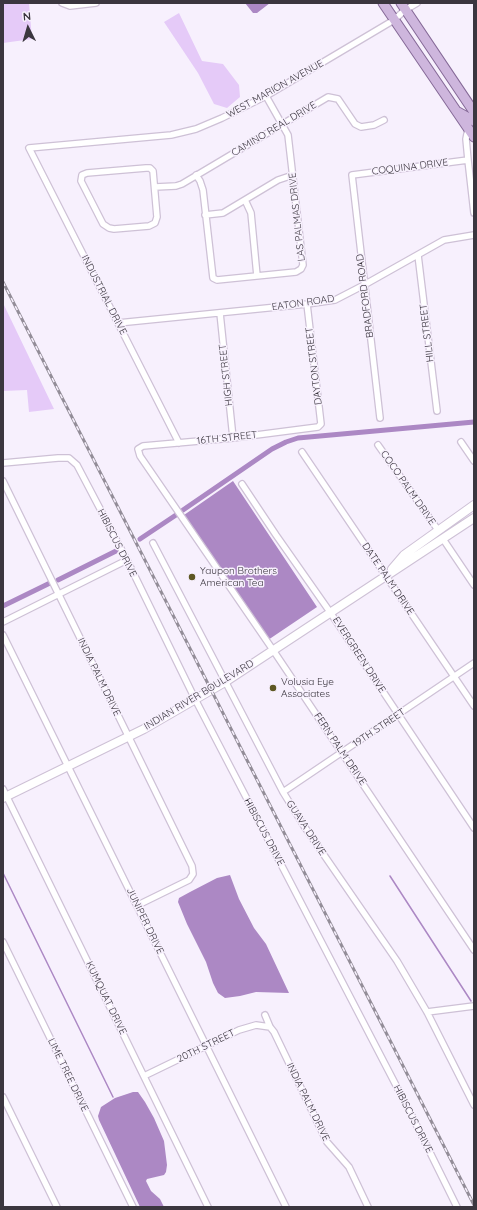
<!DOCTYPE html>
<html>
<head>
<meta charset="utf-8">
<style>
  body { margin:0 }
  #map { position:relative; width:477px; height:1210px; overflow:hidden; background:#f7f0fd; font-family:Quicksand,sans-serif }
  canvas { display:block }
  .frame { position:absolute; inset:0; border:4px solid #3b363f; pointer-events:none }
  .north { position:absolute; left:8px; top:8px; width:40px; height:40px; -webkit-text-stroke:3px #f7f0fd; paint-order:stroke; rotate:355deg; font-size:11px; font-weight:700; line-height:16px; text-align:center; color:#3b363f }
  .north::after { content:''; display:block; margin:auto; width:14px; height:18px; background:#3b363f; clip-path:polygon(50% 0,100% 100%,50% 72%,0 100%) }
</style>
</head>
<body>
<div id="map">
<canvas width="477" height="1210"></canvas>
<div class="frame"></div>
<div class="north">N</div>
</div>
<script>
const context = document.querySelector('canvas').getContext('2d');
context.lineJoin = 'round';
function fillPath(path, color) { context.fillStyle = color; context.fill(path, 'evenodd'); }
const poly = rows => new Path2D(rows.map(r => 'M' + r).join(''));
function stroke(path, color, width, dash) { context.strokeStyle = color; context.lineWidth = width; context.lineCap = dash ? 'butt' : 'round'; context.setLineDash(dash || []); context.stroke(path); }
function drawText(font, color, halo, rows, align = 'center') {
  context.font = font + ' Quicksand,sans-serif'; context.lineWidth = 3; context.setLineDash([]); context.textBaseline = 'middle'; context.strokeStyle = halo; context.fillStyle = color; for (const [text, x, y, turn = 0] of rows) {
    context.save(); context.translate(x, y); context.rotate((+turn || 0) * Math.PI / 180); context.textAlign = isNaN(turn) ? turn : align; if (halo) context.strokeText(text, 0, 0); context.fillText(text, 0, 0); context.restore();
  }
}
const green = poly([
  [3,3,29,3,32,39,3,43],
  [179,13,202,61,223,64,239,85,240,97,227,108,214,104,198,73,164,22],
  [3,302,3,303,54,409,29,412,27,390,3,391]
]);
const water = poly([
  [245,3,270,3,257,13,253,13],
  [233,481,317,607,268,640,184,515],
  [230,875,239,899,254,928,266,944,289,993,256,992,240,996,225,998,218,993,213,983,206,962,187,924,178,902,179,898,190,892,217,878],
  [133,1092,138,1092,145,1102,154,1118,164,1141,167,1165,166,1172,164,1175,147,1179,146,1181,151,1191,160,1199,164,1207,140,1207,99,1120,98,1116,101,1107,115,1098]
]);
const stream = poly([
  [3,873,113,1097],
  [390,876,471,1001]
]);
const canal = poly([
  [183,510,272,449,286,442,298,438,474,422],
  [140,539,176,515],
  [58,580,116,551],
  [3,606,50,583]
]);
const minor = poly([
  [62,3,70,6,96,3],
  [468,129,466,139,468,160,474,213],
  [146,168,150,168,153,171,157,217,155,223,149,226,114,229,109,228,103,224,81,181,82,175,87,173,146,168],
  [196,175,200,181,203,190,213,278,217,280,296,272,301,269,303,265,288,135,266,96],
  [155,187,176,186,182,184,328,97,338,99,355,124,361,127,374,125,384,120],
  [245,200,251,213,257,276],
  [205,215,223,213,278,180,293,175],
  [418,255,437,411],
  [307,304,321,424,318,427,233,438,143,446,138,449,140,456,273,650,474,950],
  [220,313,233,438],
  [118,323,307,304,335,300,364,285,444,240,474,235],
  [380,418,352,175,468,160],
  [461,442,474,461],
  [179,443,29,148,171,135,196,129,222,118,266,96,394,20,405,10,417,3],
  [378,445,438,530],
  [302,452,474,706],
  [3,463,58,458,69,458,77,465,127,560,195,699,412,1116,457,1207],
  [3,481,192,866,193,874,189,880,138,905],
  [242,484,276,535,330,612,474,828],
  [443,539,474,585],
  [153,543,283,792,304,826,397,961,427,1012,474,1105],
  [3,622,127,560],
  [3,635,286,1207],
  [3,789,208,1207],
  [283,792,474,663],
  [3,942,133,1207],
  [427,1012,474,1006],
  [265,1015,270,1027,274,1032,327,1142,349,1167,368,1207],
  [144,1076,239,1030,256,1025,270,1027],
  [3,1097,57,1207]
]);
const secondary = poly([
  [392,569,404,555,474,505],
  [3,798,144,729,225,682,474,518]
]);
const primary = poly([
  [383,3,474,137],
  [401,3,474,112],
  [458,112,474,121]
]);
const rail = poly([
  [3,282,474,1205]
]);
const markers = [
  [192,577,4,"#5e5723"],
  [273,688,4,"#5e5723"]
];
const streetNames = [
  ["WEST MARION AVENUE",275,89,-29],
  ["CAMINO REAL DRIVE",274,129,-31],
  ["COQUINA DRIVE",410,167,-7],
  ["LAS PALMAS DRIVE",297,217,-96],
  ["INDUSTRIAL DRIVE",104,295,63],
  ["BRADFORD ROAD",365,296,-97],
  ["EATON ROAD",303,303,-8],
  ["HILL STREET",427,333,-97],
  ["DAYTON STREET",314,366,-97],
  ["HIGH STREET",226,375,-96],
  ["16TH STREET",227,438,-6],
  ["COCO PALM DRIVE",408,488,55],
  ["HIBISCUS DRIVE",117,543,63],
  ["DATE PALM DRIVE",388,579,56],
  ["EVERGREEN DRIVE",359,655,57],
  ["INDIA PALM DRIVE",99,677,64],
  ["INDIAN RIVER BOULEVARD",199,695,-31],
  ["19TH STREET",379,728,-34],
  ["FERN PALM DRIVE",340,749,56],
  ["GUAVA DRIVE",306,828,57],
  ["HIBISCUS DRIVE",264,832,62],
  ["JUNIPER DRIVE",145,921,64],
  ["KUMQUAT DRIVE",106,998,64],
  ["20TH STREET",206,1046,-26],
  ["LIME TREE DRIVE",68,1075,64],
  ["INDIA PALM DRIVE",308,1102,64],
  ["HIBISCUS DRIVE",413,1119,63]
];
const poiNames = [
  ["Yaupon Brothers",200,571],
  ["American Tea",200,583],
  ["Volusia Eye",281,682],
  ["Associates",281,694]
];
fillPath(green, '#e5caf8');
fillPath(water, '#ac88c4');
stroke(stream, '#ac88c4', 1.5);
stroke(canal, '#ac88c4', 5);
stroke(minor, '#cec1d6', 8);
stroke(secondary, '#cec1d6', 10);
stroke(primary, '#856997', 11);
stroke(minor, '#fff', 5.5);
stroke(secondary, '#fff', 8);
stroke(primary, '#ceb6dd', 9);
stroke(rail, '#938d98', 3);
stroke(rail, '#f7f0fd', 1.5, [4.5]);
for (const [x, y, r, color] of markers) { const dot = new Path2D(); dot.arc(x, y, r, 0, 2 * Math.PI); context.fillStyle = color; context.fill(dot); stroke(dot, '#f7f0fd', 1.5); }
drawText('10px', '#3b363f', '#f7f0fd', streetNames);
drawText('10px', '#3b363f', '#f7f0fd', poiNames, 'left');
</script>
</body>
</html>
